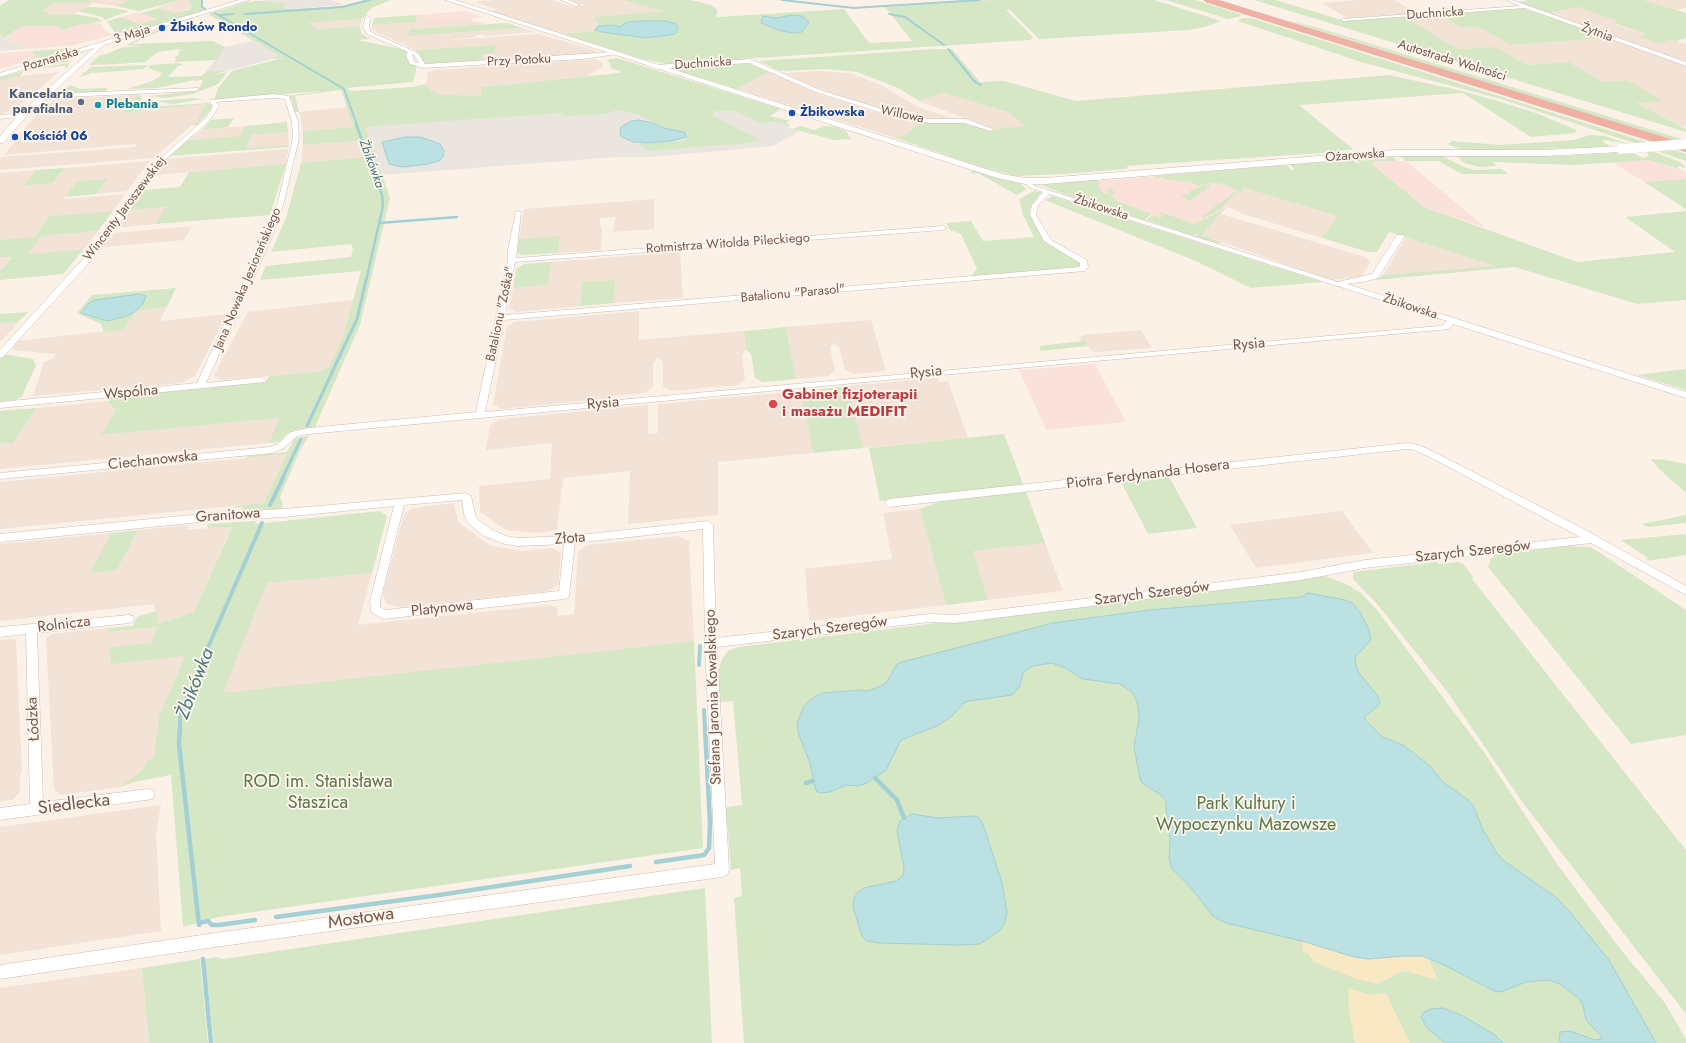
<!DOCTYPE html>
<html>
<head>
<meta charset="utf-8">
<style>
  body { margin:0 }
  canvas { display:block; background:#fbf1e7 }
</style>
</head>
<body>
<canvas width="1686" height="1043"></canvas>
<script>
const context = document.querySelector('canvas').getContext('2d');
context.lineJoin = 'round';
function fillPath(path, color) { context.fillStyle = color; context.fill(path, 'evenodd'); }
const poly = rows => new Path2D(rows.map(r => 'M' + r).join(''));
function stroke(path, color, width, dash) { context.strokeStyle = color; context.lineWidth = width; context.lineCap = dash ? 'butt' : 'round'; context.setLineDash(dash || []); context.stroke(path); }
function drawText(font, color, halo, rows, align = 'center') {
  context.font = font + ' Jost,sans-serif'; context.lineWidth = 3.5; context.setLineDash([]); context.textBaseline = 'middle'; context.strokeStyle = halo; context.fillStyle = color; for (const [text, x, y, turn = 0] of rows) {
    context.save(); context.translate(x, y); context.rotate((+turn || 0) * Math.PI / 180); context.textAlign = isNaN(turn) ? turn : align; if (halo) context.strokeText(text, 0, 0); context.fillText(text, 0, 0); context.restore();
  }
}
const residential = poly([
  [91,0,129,0,116,6,94,3,73,14,53,15,43,11,53,3,88,2],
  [180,0,188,0,192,8,174,13,157,7],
  [501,0,552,0,573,7,586,5,569,0,623,0,664,11,594,17,598,25,593,31,563,34,491,11,498,10,476,3,477,1],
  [1358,0,1394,0,1417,13,1347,18,1322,3],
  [1643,0,1686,0,1686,8,1677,10],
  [1578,7,1620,22,1615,24,1647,35,1640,36,1659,43,1672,40,1686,44,1686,62,1549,13],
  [1441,15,1462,28,1479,27,1511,45,1606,38,1686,65,1686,126,1682,126,1635,103,1662,101,1628,80,1603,82,1569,62,1527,65,1496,47,1458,49,1405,17],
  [469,18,472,19,472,21,487,24,411,29,408,36,522,28,534,32,483,36,483,34,476,35,476,37,438,41,539,34,594,50,599,54,481,62,483,54,495,45,415,50,372,30,372,25],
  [362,19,360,26,318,29,307,23],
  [595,59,603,63,603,66,588,76,482,87,480,96,464,97,445,95,432,91,426,84,428,72,434,70],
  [819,71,849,73,858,76,881,85,918,107,950,118,922,118,894,113,825,91,783,73],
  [59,72,17,108,18,109,0,114,0,81,20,76],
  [769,72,818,94,894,118,920,123,904,136,893,137,737,89],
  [943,93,1008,112,1026,126,994,129,919,101],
  [138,95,123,113,206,104,197,121,153,158,0,170,0,160,2,157,135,147,136,144,4,155,30,122,54,99],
  [347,107,353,127,303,131,299,112],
  [246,126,240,136,188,140,202,130],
  [288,132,289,145,244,148,251,135],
  [358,141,364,157,301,163,303,145],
  [288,149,286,164,154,175,165,159],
  [150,161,127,191,96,194,107,179,77,181,63,199,125,194,113,211,50,216,41,236,98,231,84,249,12,256,0,271,0,173,36,170,24,186,52,183,65,168],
  [1244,188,1337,216,1322,238,1240,213,1241,212,1227,207],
  [654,199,654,229,613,232,616,217,600,218,600,226,602,228,601,250,558,253,559,236,519,239,524,209],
  [167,207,155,224,117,228,129,210],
  [1221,214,1365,257,1370,262,1361,277,1333,280,1299,269,1202,235],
  [192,226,184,240,103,247,114,233],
  [1406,237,1494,264,1496,266,1383,275],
  [680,252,683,298,614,303,615,280,582,282,580,306,516,312,509,308,513,288,548,285,551,262],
  [353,300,343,337,329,367,316,372,221,380,214,375,248,312],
  [167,307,160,321,227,314,195,376,181,383,33,396,44,362,54,358,56,354,12,350,18,341,124,329,135,312,140,310],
  [639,311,639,340,744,331,746,350,742,355,745,379,738,385,671,391,663,386,663,362,658,358,653,363,653,387,645,393,612,396,611,398,501,409,493,404,507,327,515,322],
  [871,320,886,371,853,374,845,370,839,347,833,343,830,348,835,370,828,376,796,379,786,327],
  [18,322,12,330,0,342,0,324],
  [1141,330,1152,348,1096,352,1091,351,1087,342,1080,338,1083,335],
  [937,378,940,382,948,381,968,438,863,448,848,386],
  [801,391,813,453,718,462,718,515,628,524,630,471,563,478,557,530,538,533,506,530,480,512,479,486,550,479,552,443,486,450,490,426,500,419,648,405,648,434,658,433,658,404],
  [107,401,116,409,102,435,279,418,269,443,0,469,0,444,13,443,37,408],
  [288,454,264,503,0,529,0,482],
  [454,503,458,522,491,546,523,551,552,548,561,553,558,585,549,591,400,607,386,604,383,594,384,589,404,514,413,508],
  [920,509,946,605,809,621,805,569,892,559,883,513],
  [1342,511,1373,553,1256,568,1230,525],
  [189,525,187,530,232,526,194,612,158,624,154,604,0,621,0,544,111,533,90,573,117,570,138,530],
  [678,536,689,541,694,641,222,694,267,583,372,573,358,625,550,605,558,608,557,616,574,614,578,552,587,545],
  [1045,543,1063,591,988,600,972,551],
  [157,627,151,643,109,647,185,656,159,716,154,758,149,759,142,771,120,787,61,795,54,790,46,639,51,634,108,628,109,632],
  [12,639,16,640,22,771,20,776,20,792,12,800,0,801,0,640],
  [161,805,156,833,161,931,0,955,0,827],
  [142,968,149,1043,0,1043,0,988]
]);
const commercial = poly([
  [466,11,483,17,416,22,417,15],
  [135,13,141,13,158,19,140,24,121,17],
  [93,23,101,24,105,31,113,35,74,45,29,49,4,38,19,28,26,26,56,26,61,27,60,29,68,29,74,26],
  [70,48,0,69,0,53],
  [1649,160,1686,172,1686,179,1644,182,1612,162],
  [1374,161,1406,161,1486,228,1424,207,1372,164],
  [1157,176,1227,183,1244,188,1202,235,1104,196,1093,187,1099,181],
  [1095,364,1126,422,1046,430,1019,370]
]);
const industrial = poly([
  [264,0,331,0,345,5,287,9,256,2],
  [0,33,4,38,29,49,0,51],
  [253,41,279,55,273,59,235,69,207,71,225,47],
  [667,86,787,125,787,128,802,130,773,146,651,157,617,157,382,175,364,127,563,113]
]);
const green = poly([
  [9,0,91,0,88,3,53,3,43,11,53,15,73,14,97,18,103,21,74,26,68,29,59,29,60,27,56,26,26,26,19,28,4,38,0,33,0,6],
  [129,0,180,0,139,11,116,6],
  [188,0,202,0,202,8,205,10,131,33,114,32,107,21,121,17,140,24,157,19,141,13,159,8,174,13,189,10,192,7],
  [364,0,391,0,371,8,362,19,308,23,318,29,360,26,361,33,370,39,357,40,406,50,408,62,416,66,416,71,413,82,346,88,351,91,412,87,426,84,432,91,445,95,480,96,482,87,619,73,621,72,611,68,609,62,606,60,617,58,781,109,770,116,790,121,786,123,790,125,787,128,787,125,772,121,763,124,732,110,717,111,713,112,713,116,760,140,748,143,646,151,639,144,683,141,687,139,688,135,659,125,636,114,617,110,603,114,563,116,563,113,365,127,390,198,360,325,315,427,298,429,288,433,279,442,269,443,279,418,101,435,116,410,107,401,111,397,266,382,269,376,316,372,329,367,343,337,361,271,260,280,266,266,351,257,353,248,351,244,271,252,286,218,301,163,364,157,358,141,303,145,303,131,353,127,342,92,341,90,295,96,299,112,294,112,292,100,288,96,321,91,214,100,218,88,232,71,283,58,273,59,278,55,208,14,246,2,258,1,280,3,284,2,283,3,285,3,284,6,282,7,287,9,343,6],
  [623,0,690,0,711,5,718,10,716,16,719,17,844,9,869,43,912,41,885,7,991,0,1154,0,1221,21,1205,27,1188,30,1039,39,1010,10,1006,10,1033,37,1030,40,666,64,643,59,563,34,593,31,598,25,594,17,663,11],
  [792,15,804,28,802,32,793,33,781,31,761,23,764,16,776,18],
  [613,25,621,27,675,34,646,38,602,32,598,26],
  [1166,0,1196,0,1239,14,1241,16,1228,19],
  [1254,0,1276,0,1345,21,1405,17,1458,49,1496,47,1527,65,1569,62,1603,82,1628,80,1663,101,1636,103,1686,129,1686,132],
  [1529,0,1643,0,1686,13,1686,38,1677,41,1672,40,1659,43,1639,37,1646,34,1614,23,1619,22,1578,7,1549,13,1518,2],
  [87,7,113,8,129,11,105,20,102,17,78,11],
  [1519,8,1544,14,1606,38,1511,45,1479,27,1462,28,1441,15],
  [417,15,416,22,372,25,374,18],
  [196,18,173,25,131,44,213,41,225,47,216,60,174,62,177,58,173,58,180,54,178,53,181,49,158,52,145,62,119,64,124,58,118,64,89,65,100,55,104,55,123,47,145,46,126,45,157,30],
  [1243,18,1251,18,1649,143,1637,144,1501,99,1361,62,1238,21],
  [1287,20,1316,27,1685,140,1673,141],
  [507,23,522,28,408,36,410,29],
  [496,45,494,53,483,54,481,62,429,65,425,64,415,50],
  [70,48,72,49,69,51,46,58,36,57,34,56,36,54,30,52],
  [935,49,952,49,980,82,1004,81,1076,101,1389,75,1466,92,1501,102,1536,113,1577,130,1574,133,1531,137,1463,93,1299,105,1353,149,1323,153,1138,165,1128,166,1126,169,1063,174,1016,176,984,168,893,137,904,136,920,123,963,123,991,131,994,129,1025,126,1008,112,943,93,919,101,898,88,857,72,827,69,780,71,759,61],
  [62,60,72,61,25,70,7,76,32,69,69,63,68,67,65,68,65,66,32,69,23,72,20,76,0,81,0,77],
  [179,63,184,65,178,66,168,77,202,76,207,71,229,70,210,76,227,72,218,84,193,94,165,98,148,96,196,91,200,88,203,80,191,81,208,77,157,88,127,89,149,82,155,86,150,82,159,77,162,73,148,68,151,65],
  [746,63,769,72,737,89,675,70,679,67],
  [149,65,143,69,93,73,90,71,92,73,79,77,91,67],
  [70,85,80,89,106,88,107,90,102,93,63,94,62,92],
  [139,94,141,96,142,105,150,107,209,103,213,106,212,108,197,125,192,125,197,121,206,104,122,113,138,95,126,95],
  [195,98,202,99,173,104,155,101],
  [234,118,228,127,202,130,211,120],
  [287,122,288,132,251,135,245,148,289,145,288,147,169,156,188,140,240,136,246,126],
  [800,126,814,130,824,126,836,127,846,131,851,139,834,140,793,129],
  [1590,135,1605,136,1629,144,1604,140,1603,142,1610,146,1585,148,1477,150,1459,149,1448,144,1453,141,1499,145,1574,140],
  [1671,149,1686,154,1686,161,1657,151],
  [1652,151,1682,163,1686,168,1679,166,1677,168,1685,171,1649,160,1573,165,1492,162,1497,166,1479,167,1464,163,1458,157,1459,156,1565,156,1631,152,1643,158,1649,156,1647,152],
  [1400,156,1442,156,1464,167,1475,170,1501,169,1509,174,1462,174,1438,161,1406,161],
  [1393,157,1398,161,1374,161,1372,164,1424,207,1577,262,1675,252,1625,217,1686,211,1686,300,1637,304,1515,267,1376,280,1383,275,1496,266,1389,232,1377,252,1368,252,1322,238,1337,216,1244,188,1225,209,1240,191,1219,183,1202,184,1199,186,1190,182,1164,179,1164,177,1159,177,1158,179,1154,176,1286,165,1292,170,1295,170,1290,164,1352,159,1356,163,1360,163,1356,159],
  [286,164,270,215,155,224,166,207,129,210,144,190,180,187,189,172],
  [65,168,52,183,23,186,36,170],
  [973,170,1021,184,1026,189,1017,195,978,173,971,174],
  [108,179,96,194,65,197,77,181],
  [1097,179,1101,184,1097,185,1103,193,1109,193,1107,188,1104,187,1111,188,1116,194,1111,195,1113,198,1118,198,1114,200,1152,214,1144,220,1066,195,1044,186,1045,184],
  [1686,179,1686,209,1644,182],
  [1204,184,1211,186,1190,201,1181,196,1189,194,1191,190,1196,189],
  [1230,188,1238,191,1221,209,1204,218,1201,217,1236,191],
  [1034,191,1042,192,1031,206,1029,212,1044,240,1080,262,1080,265,1077,267,973,278,972,275,977,269,961,234,950,230,946,223,971,221,983,241,1034,237,1023,215,1019,199],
  [1052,196,1322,282,1251,288,1198,262,1045,200],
  [1223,210,1202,235,1223,243,1216,243,1196,237,1197,233,1194,236,1146,220,1153,215,1160,218,1163,216,1158,213,1161,212,1194,224],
  [113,211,98,231,41,236,28,254,84,249,63,274,0,280,0,271,12,257,0,257,0,240,34,237,50,216],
  [560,236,558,253,522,255,516,253,519,239],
  [551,262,548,285,513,288,516,269,524,264],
  [615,280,614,303,580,306,582,282],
  [176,288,167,307,140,310,135,312,124,329,104,332,101,324,77,313,92,295],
  [28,312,18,322,0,324,0,314],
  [786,327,796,379,763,382,755,378,751,354,746,350,744,331],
  [1080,338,1087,342,1088,346,1041,351,1039,346,1082,341],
  [4,354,33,359,36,365,22,396,16,400,0,402,0,358],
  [1686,369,1686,390,1637,375],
  [848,386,863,448,813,453,801,391],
  [37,408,13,443,0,444,0,411],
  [1004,434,1024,486,880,501,869,448],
  [309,436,300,450,280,497,283,505,281,509,242,510,243,507,235,508,235,506,264,503,287,454,246,458,248,456,287,452,295,438],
  [1651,459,1666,460,1686,464,1686,493,1658,468],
  [1168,475,1197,528,1148,534,1120,480],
  [1026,491,1045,543,973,551,988,600,946,605,920,509,941,501],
  [380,511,387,516,372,573,267,583,223,693,694,641,703,848,218,917,183,927,171,775,134,782,120,787,142,771,149,759,154,758,159,716,185,656,111,664,109,647,151,643,157,627,108,632,108,628,133,626,137,617,156,611,158,624,194,612,232,527,208,528,207,524,256,521,255,524],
  [1686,515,1686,523,1647,527,1642,524],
  [138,530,117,570,90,573,111,533],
  [1686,534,1686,555,1646,561,1648,558,1621,540],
  [1567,546,1591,547,1686,610,1686,735,1631,744,1488,567,1491,558,1495,558,1493,555],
  [1437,562,1439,564,1457,562,1463,564,1473,576,1472,579,1686,850,1686,1014,1523,803,1446,690,1378,605,1353,579,1353,572],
  [1326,576,1348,585,1361,593,1377,610,1484,752,1557,864,1621,950,1665,1003,1686,1039,1686,1043,744,1043,734,898,742,896,740,868,731,870,726,807,742,805,733,701,719,702,717,676,722,659,728,651,739,647],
  [705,888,712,1043,214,1043,205,959,216,957,223,959],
  [200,959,208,1043,149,1043,142,968]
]);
const sand = poly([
  [1302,941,1361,958,1422,956,1429,958,1438,980,1405,971,1396,974,1379,984,1356,979,1314,962,1307,953,1303,952],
  [1348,988,1372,995,1386,993,1410,1043,1355,1043,1349,1010]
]);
const water = poly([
  [792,15,802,16,809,22,802,32,793,33,781,31,761,23,763,16,776,18,792,15],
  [641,21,666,21,676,24,678,29,675,34,646,38,602,32,595,30,598,26,613,25,621,27,623,24,628,22,641,21],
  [639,120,653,123,664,128,684,132,687,137,671,141,648,143,633,142,622,137,620,134,621,127,631,121,639,120],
  [406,137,421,137,440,144,444,151,443,157,439,161,428,164,403,167,392,165,389,164,382,142,406,137],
  [139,294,146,296,143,304,135,312,123,317,107,321,81,313,89,303,95,300,139,294],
  [1308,593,1345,600,1352,603,1360,612,1369,630,1371,640,1356,656,1355,662,1359,673,1377,695,1380,702,1378,706,1364,717,1366,721,1383,737,1403,745,1411,751,1430,766,1443,782,1467,799,1474,807,1483,830,1496,852,1504,861,1557,898,1570,912,1609,960,1656,1043,1561,1043,1559,1040,1560,1032,1570,1031,1595,1040,1601,1039,1602,1037,1586,1020,1583,1005,1578,998,1560,984,1549,980,1526,982,1501,992,1494,991,1444,965,1422,956,1403,956,1369,959,1354,957,1302,941,1226,923,1214,917,1190,887,1172,869,1169,859,1170,838,1166,809,1166,801,1161,795,1142,783,1140,779,1134,747,1139,719,1138,708,1137,701,1132,692,1120,684,1083,679,1065,668,1052,663,1033,666,1027,669,1023,674,1019,688,1012,695,969,701,964,703,952,716,939,725,901,740,886,770,867,783,858,786,846,785,830,792,822,793,817,792,815,788,810,763,799,735,797,723,804,706,811,699,822,693,861,690,867,691,881,686,887,682,897,664,902,662,1053,623,1149,610,1302,597,1308,593],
  [912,814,938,818,975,816,979,818,983,824,1002,883,1007,912,1005,922,1000,930,980,944,959,945,880,943,867,941,862,936,853,907,854,898,858,892,864,888,896,881,903,876,904,867,897,831,900,821,912,814],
  [1443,1008,1463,1016,1495,1035,1503,1043,1445,1043,1427,1028,1421,1017,1424,1012,1431,1009,1443,1008]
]);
const streamFar4 = poly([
  [202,0,202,7,205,9],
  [782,0,854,8],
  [853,8,980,0],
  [215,13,344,89,357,125],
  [245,14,342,7,370,0],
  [889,14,905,17,944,45],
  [220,15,233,14],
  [948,49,975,82,981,85]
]);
const streamFar3 = poly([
  [356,124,382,195,383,206,366,281],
  [379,223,457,217]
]);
const streamFar2 = poly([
  [307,426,357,319,366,280],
  [282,479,301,439]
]);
const streamFar1 = poly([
  [270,505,283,478],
  [699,665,700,646],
  [704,710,705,728],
  [180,728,180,717,190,689,262,523]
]);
const stream = poly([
  [180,727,179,744,199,925],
  [875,778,897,800,904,818],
  [806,783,813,781],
  [656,862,704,855,709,848,710,823,705,727],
  [276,917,439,895,630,866],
  [199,923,208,921,212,925,219,925,255,920],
  [203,959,211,1043]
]);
const minor = poly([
  [561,0,568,0,580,5,576,6,561,0],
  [1506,0,1512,0,1686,62,1686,66,1525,8,1343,21,1341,20,1343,19,1520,6,1506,0],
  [366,16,370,17,369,26,371,32,418,53,425,64,614,52,617,54,583,59,423,68,410,64,406,55,408,52,367,34,363,26,366,16],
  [412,54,414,55,419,63,414,62,412,54],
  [750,59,820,90,898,114,930,119,966,119,993,129,990,131,965,123,930,123,895,117,816,92,749,63,656,69,653,67,656,65,750,59],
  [198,88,198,90,196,91,44,98,41,96,44,94,198,88],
  [273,94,289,96,298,122,299,138,284,202,272,237,206,383,262,377,266,380,265,382,0,408,0,402,197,383,264,237,278,202,293,138,292,122,285,99,273,98,216,102,219,106,210,120,156,168,98,253,3,357,0,358,0,350,92,249,152,166,206,118,213,106,209,101,210,100,273,94],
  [23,113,25,114,25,116,0,119,0,115,23,113],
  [1025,179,1035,186,1338,282,1372,274,1397,235,1403,235,1404,237,1378,278,1367,281,1347,284,1686,392,1686,398,1453,324,1449,329,1439,330,941,375,309,434,297,436,284,448,272,453,0,479,0,473,270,447,278,444,291,432,309,428,476,412,508,260,508,250,516,211,521,212,516,258,943,226,947,228,943,230,515,262,505,315,1080,267,1080,263,1044,241,1030,215,1032,205,1043,192,1031,188,1022,181,1025,179],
  [1049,194,1447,321,1443,325,1439,326,485,412,504,320,1085,271,1088,267,1087,260,1051,240,1036,215,1038,205,1049,194],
  [1407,443,1419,445,1434,452,1582,528,1686,586,1686,595,1591,543,1365,568,1301,580,955,623,929,622,717,647,729,870,727,875,722,877,215,947,0,979,0,965,215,933,715,864,705,643,703,529,575,543,569,595,568,598,564,599,383,619,371,612,370,601,394,506,284,517,211,521,0,542,0,534,211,513,284,509,466,493,471,496,476,518,492,530,506,536,518,538,570,536,708,521,713,525,716,638,929,614,955,615,1301,572,1365,560,1580,537,1428,456,1414,450,1407,449,889,507,884,503,889,499,1407,443],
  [462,500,464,514,468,523,484,536,505,544,518,546,564,544,559,591,385,610,380,607,380,601,404,505,462,500],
  [129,615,133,616,134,619,133,622,129,623,37,633,43,802,148,789,153,791,154,795,153,799,0,820,0,808,30,804,26,634,0,637,0,627,129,615]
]);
const tertiary = poly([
  [100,43,105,44,26,117,3,143,0,143,0,136,20,113,100,43]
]);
const secondary = poly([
  [239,0,249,0,0,77,0,73,239,0],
  [445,0,455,0,1002,174,1025,178,1045,178,1393,150,1544,150,1621,146,1625,149,1621,152,1544,156,1393,156,1045,184,1025,184,997,178,445,0]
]);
const motorway = poly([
  [1204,0,1218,0,1686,144,1686,152,1206,2,1204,0]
]);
const secondaryBridge = poly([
  [1621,149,1686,144]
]);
const markers = [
  [162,28,4,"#1a4fb4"],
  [81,102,4,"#5c6f8a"],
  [98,105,4,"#0f9aa8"],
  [792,113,4,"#1a4fb4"],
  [15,137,4,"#1a4fb4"],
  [773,404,5,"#e0444e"]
];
const farStreetnames = [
  ["Duchnicka",1435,14,-4],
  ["Żytnia",1597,33,20],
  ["3 Maja",132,35,-17],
  ["Poznańska",51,60,-17],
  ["Przy Potoku",519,61,-3],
  ["Autostrada Wolności",1452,61,17],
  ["Duchnicka",703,64,-4],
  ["Willowa",902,115,12],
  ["Ożarowska",1355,156,-4],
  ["Żbikowska",1101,208,18],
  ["Wincenty Jaroszewskiej",125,209,-53],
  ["Rotmistrza Witolda Pileckiego",728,244,-4],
  ["Jana Nowaka Jeziorańskiego",248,279,-67],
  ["Batalionu \"Parasol\"",793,294,-5],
  ["Żbikowska",1410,307,18],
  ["Batalionu \"Zośka\"",501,314,-78]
];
const farTransitnames = [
  ["Żbików Rondo",170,28],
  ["Żbikowska",800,113],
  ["Kościół 06",23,137]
];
const farServicenames = [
  ["Kancelaria",73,95],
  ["parafialna",73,110]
];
const farCulturenames = [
  ["Plebania",106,105]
];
const farWaternames = [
  ["Żbikówka",371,164,70]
];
const streetNames = [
  ["Rysia",1249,345,-5],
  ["Rysia",926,373,-6],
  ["Wspólna",131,393,-5],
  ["Rysia",603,404,-5],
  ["Ciechanowska",153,461,-6],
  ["Piotra Ferdynanda Hosera",1148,475,-7],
  ["Granitowa",228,516,-4],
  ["Złota",570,539,-5],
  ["Szarych Szeregów",1473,552,-6],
  ["Szarych Szeregów",1152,594,-7],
  ["Platynowa",442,609,-6],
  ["Rolnicza",64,625,-7],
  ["Szarych Szeregów",830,629,-7],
  ["Stefana Jaronia Kowalskiego",714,697,-92],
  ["Łódzka",34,719,-93]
];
const healthNames = [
  ["Gabinet fizjoterapii",782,395],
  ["i masażu MEDIFIT",782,412]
];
const nearParknames = [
  ["ROD im. Stanisława",318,783],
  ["Staszica",318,804],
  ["Park Kultury i",1246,805],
  ["Wypoczynku Mazowsze",1246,826]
];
const nearStreetnames = [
  ["Siedlecka",74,805,-7],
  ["Mostowa",361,919,-8]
];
const nearWaternames = [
  ["Żbikówka",196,684,-69]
];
fillPath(residential, '#f2e3d6');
fillPath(commercial, '#fae2db');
fillPath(industrial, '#ebe5e0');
fillPath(green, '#d6e7c6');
fillPath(sand, '#f8e8c4');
fillPath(water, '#bce1e3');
stroke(water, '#a3d0d4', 1);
stroke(streamFar4, '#a3d0d4', 2);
stroke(streamFar3, '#a3d0d4', 2.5);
stroke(streamFar2, '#a3d0d4', 3);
stroke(streamFar1, '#a3d0d4', 4);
stroke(stream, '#a3d0d4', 4.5);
stroke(minor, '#cebbb1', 1);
stroke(tertiary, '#cebbb1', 1);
stroke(secondary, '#d0baae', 1);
stroke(motorway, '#d8d0cd', 1);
fillPath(minor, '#fff');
fillPath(tertiary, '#fff');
fillPath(secondary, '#fff');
fillPath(motorway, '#f0b0a2');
stroke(secondaryBridge, '#d0baae', 10, []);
stroke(secondaryBridge, '#fff', 10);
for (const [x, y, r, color] of markers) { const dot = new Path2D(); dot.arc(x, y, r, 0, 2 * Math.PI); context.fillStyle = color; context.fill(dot); stroke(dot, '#fef6ed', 1.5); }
drawText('13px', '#73574d', '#fef6ed', farStreetnames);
drawText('bold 13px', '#164399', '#fef6ed', farTransitnames, 'left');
drawText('bold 13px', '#4e5e75', '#fef6ed', farServicenames, 'right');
drawText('bold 13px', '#0d838f', '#fef6ed', farCulturenames, 'left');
drawText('italic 13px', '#45787e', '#fef6ed', farWaternames);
drawText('15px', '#73574d', '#fef6ed', streetNames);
drawText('bold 15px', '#be3a42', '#fef6ed', healthNames, 'left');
drawText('18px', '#587846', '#fef6ed', nearParknames);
drawText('18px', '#73574d', '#fef6ed', nearStreetnames);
drawText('italic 19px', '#45787e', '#fef6ed', nearWaternames);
</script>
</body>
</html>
